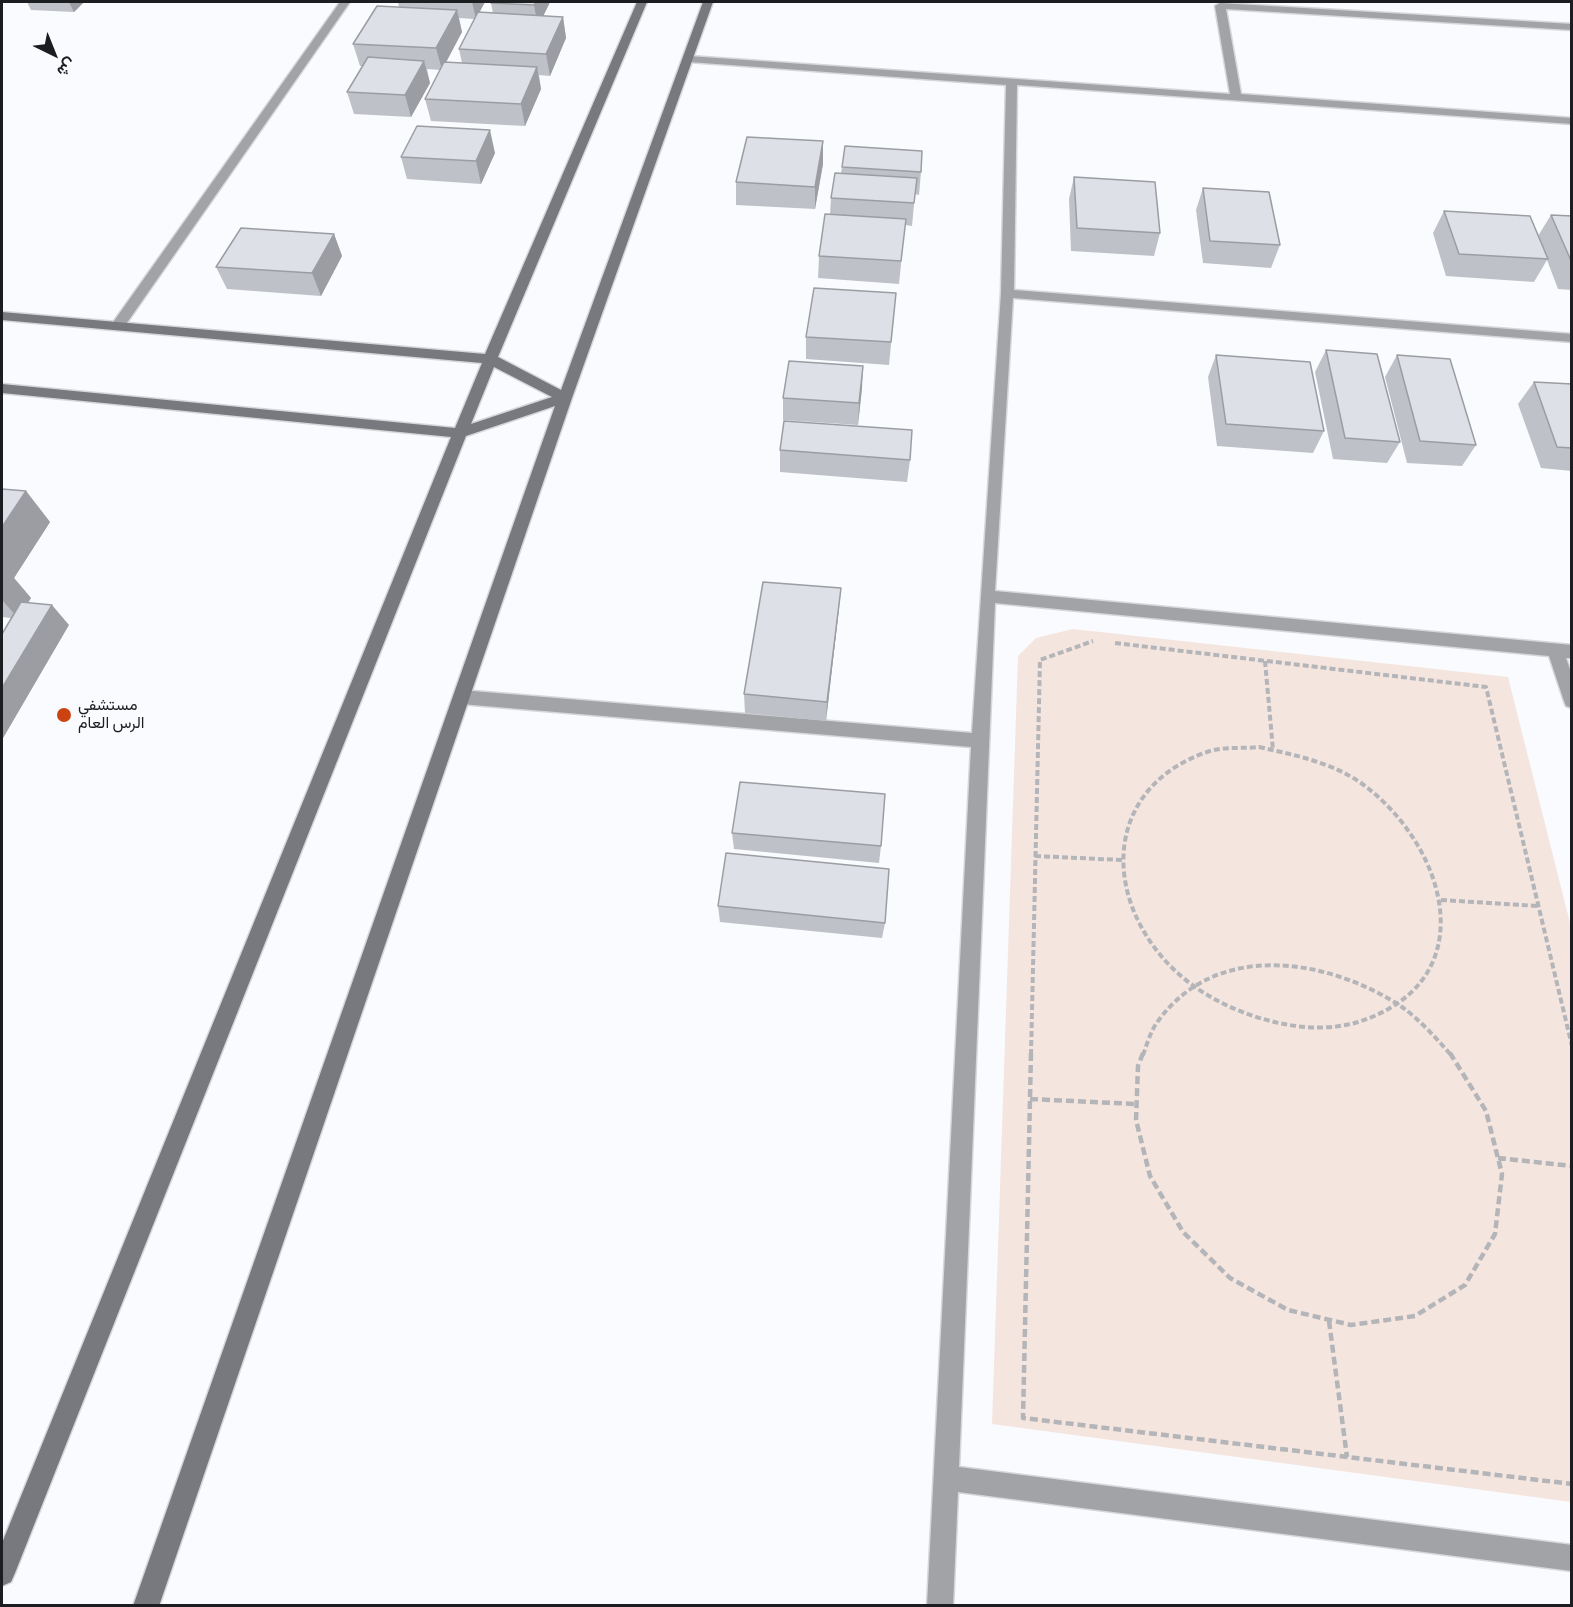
<!DOCTYPE html>
<meta charset="utf-8">
<style>
body{margin:0}
#map{position:relative;width:1573px;height:1607px;overflow:hidden;background:#fafbfe;font-family:"Source Sans 3",Vazirmatn,sans-serif}
canvas{display:block}
.frame{position:absolute;inset:0;border:3px solid #1c1d20;pointer-events:none}
.north{position:absolute;left:24px;top:24px;width:60px;height:60px;-webkit-text-stroke:4px #fafbfe;paint-order:stroke;rotate:137deg;font-size:16px;font-weight:700;line-height:24px;text-align:center;color:#1c1d20}
.north::after{content:'';display:block;margin:auto;width:21px;height:27px;background:#1c1d20;clip-path:polygon(50% 0,100% 100%,50% 72%,0 100%)}
</style>
<div id="map">
<canvas width="1573" height="1607"></canvas>
<div class="frame"></div>
<div class="north">ش</div>
</div>
<script>
const c = document.querySelector('canvas').getContext('2d');
c.lineJoin = 'round';
function fillPath(path, color) { c.fillStyle = color; c.fill(path, 'evenodd'); }
function stroke(path, color, width, dash) { c.strokeStyle = color; c.lineWidth = width; c.lineCap = dash ? 'butt' : 'round'; c.setLineDash(dash || []); c.stroke(path); }
function drawText(font, color, halo, rows, align = 'center') {
  c.font = font + ' "Source Sans 3",Vazirmatn,sans-serif'; c.lineWidth = 6; c.setLineDash([]); c.textBaseline = 'middle'; c.strokeStyle = halo; c.fillStyle = color; for (const [text, x, y, turn = 0] of rows) {
    c.save(); c.translate(x, y); c.rotate((+turn || 0) * Math.PI / 180); c.textAlign = isNaN(turn) ? turn : align; if (halo) c.strokeText(text, 0, 0); c.fillText(text, 0, 0); c.restore();
  }
}
const green = new Path2D(`
 M1073,629L1508,677L1571,927V1502L992,1424L1018,656L1036,638Z`);
const pathFar1 = new Path2D(`
 M1115,643L1486,687L1572,1046
 M1265,661L1273,750
 M1259,747C1294,755 1331,762 1361,783C1447,845 1487,981 1358,1022C1335,1029 1308,1029 1284,1024C1238,1015 1193,993 1162,957C1100,884 1111,785 1207,752C1224,746 1242,749 1259,747Z
 M1035,856L1122,860
 M1441,900L1538,906
 M1031,1055L1040,660L1093,641
 M1143,1055C1147,1044 1151,1030 1158,1021C1217,940 1328,958 1402,1007C1419,1019 1437,1039 1451,1055`);
const path = new Path2D(`
 M1031,1053L1023,1418L1572,1484
 M1143,1053L1138,1066L1136,1120L1150,1176L1183,1232L1230,1278L1288,1310L1351,1325L1415,1316L1465,1285L1495,1234L1502,1174L1486,1111L1450,1053
 M1030,1099L1136,1104
 M1498,1158L1572,1166
 M1329,1321L1347,1457`);
const street = new Path2D(`
 M340,2H350L124,327H114V321Z
 M1220,3L1572,24V30L1226,9L1241,94L1572,118V124L1017,85L1014,290L1572,334V342L1013,298L995,591L1572,645V658H1566L1572,675V708L1566,706L1564,701L1549,656L995,603L959,1467L1572,1545V1571L958,1492L953,1606H927L971,747L461,704L455,702L453,697L455,692L461,690L972,733L1001,293L1006,85L689,62L684,59L689,56L1230,94L1215,6Z`);
const secondary = new Path2D(`
 M637,2H647L498,357L561,390L703,2H713L572,398L159,1606H133L555,406L466,436L15,1573L11,1582L2,1586V1543L451,437L2,393V384L455,428L482,363L2,320V312L485,354ZM494,367L552,397L471,424Z`);
const wall = new Path2D(`
 M27,2H84L74,12L31,10Z
 M398,2H485L479,12L493,13L491,3L550,2L543,16L563,17L566,38L550,76L539,75L541,89L525,126L431,121L425,99L440,70L427,69L430,83L411,117L354,114L347,92L363,66H360L353,44L399,7ZM459,18L474,19L459,49L462,63L446,62L462,32Z
 M495,153L481,184L407,179L401,157Z
 M823,164L815,209L736,205V182Z
 M842,167L921,172L919,195L915,194L912,226L905,225L899,284L818,278L819,256L830,214L831,198L841,174Z
 M1074,177L1160,233L1154,256L1071,251L1069,199Z
 M1203,188L1280,245L1271,268L1203,263L1196,210Z
 M1444,211L1538,236L1551,215L1572,216V290L1558,289L1547,260L1534,282L1446,276L1433,233Z
 M334,234L342,256L321,296L227,289L216,267Z
 M896,293L889,365L806,359V337Z
 M1326,350L1400,442L1387,463L1333,459L1315,372Z
 M1216,355L1324,431L1313,453L1217,446L1208,377Z
 M1397,355L1476,445L1462,466L1407,463L1385,377Z
 M1534,382L1572,384V471L1541,468L1518,404Z
 M862,388L858,425L783,420V398Z
 M780,450L910,460L907,482L780,472Z
 M2,489L26,491L50,522L14,578L31,598L28,603L69,625L2,617Z
 M839,608L826,721L745,713L744,694Z
 M732,833L881,846L879,863L734,849Z
 M718,906L885,923L882,938L720,922Z`);
const shadedWall = new Path2D(`
 M69,2H84L74,12Z
 M472,2H485L476,19Z
 M536,2H550L538,27L534,5Z
 M457,10L462,32L442,70L436,48Z
 M563,17L566,38L550,76L546,54Z
 M424,61L430,83L411,117L405,95Z
 M537,67L541,89L525,126L521,104Z
 M490,130L495,153L481,184L476,161Z
 M823,141V164L815,209V187Z
 M334,234L342,256L321,296L312,273Z
 M863,366L862,388L858,425L859,403Z
 M26,491L50,522L14,578L31,598L18,618L2,600V527Z
 M841,588L839,608L826,721L827,702Z
 M52,605L69,625L2,740V688Z`);
const building = new Path2D(`
 M492,2H536L534,5L491,3Z
 M377,6L457,10L436,48L353,44Z
 M478,12L563,17L546,54L459,49Z
 M368,57L424,61L405,95L347,92Z
 M444,62L537,67L521,104L425,99Z
 M417,126L490,130L476,161L401,157Z
 M747,137L823,141L815,187L736,182Z
 M845,146L922,151L921,172L842,167Z
 M835,173L917,178L914,203L831,198Z
 M1074,177L1155,182L1160,233L1077,228Z
 M1203,188L1269,192L1280,245L1210,241Z
 M1444,211L1530,216L1548,259L1459,254Z
 M825,214L906,219L901,261L819,256Z
 M1551,215L1572,216V263Z
 M241,228L334,234L312,273L216,267Z
 M814,288L896,293L891,342L806,337Z
 M1326,350L1377,354L1400,442L1345,438Z
 M1216,355L1310,362L1324,431L1226,424Z
 M1397,355L1450,359L1476,445L1420,441Z
 M789,361L863,366L859,403L783,398Z
 M1534,382L1572,384V448L1557,447Z
 M784,421L912,430L910,460L780,450Z
 M2,489L26,491L2,527Z
 M763,582L841,588L827,702L744,694Z
 M21,602L52,605L2,688V634Z
 M740,782L885,794L881,846L732,833Z
 M726,853L889,869L885,923L718,906Z`);
const markers = [
 [64,715,8,"#ca4311"]
];
const poiNames = [
 ["مستشفي",78,706],
 ["الرس العام",78,724]
];
fillPath(green, '#f5e5df');
stroke(street, '#d6d7da', 3);
stroke(secondary, '#d6d7da', 3);
stroke(pathFar1, '#b4b5b8', 4, [6, 3]);
stroke(path, '#b4b5b8', 4.5, [8, 4]);
fillPath(street, '#a2a3a6');
fillPath(secondary, '#77797e');
fillPath(wall, '#bec1c7');
fillPath(shadedWall, '#9b9da2');
fillPath(building, '#dde0e7');
stroke(building, '#9b9da2', 1.5);
for (const [x, y, r, color] of markers) { const dot = new Path2D(); dot.arc(x, y, r, 0, 2 * Math.PI); c.fillStyle = color; c.fill(dot); stroke(dot, '#fafbfe', 2); }
drawText('16px', '#1c1d20', '#fafbfe', poiNames, 'left');
</script>
